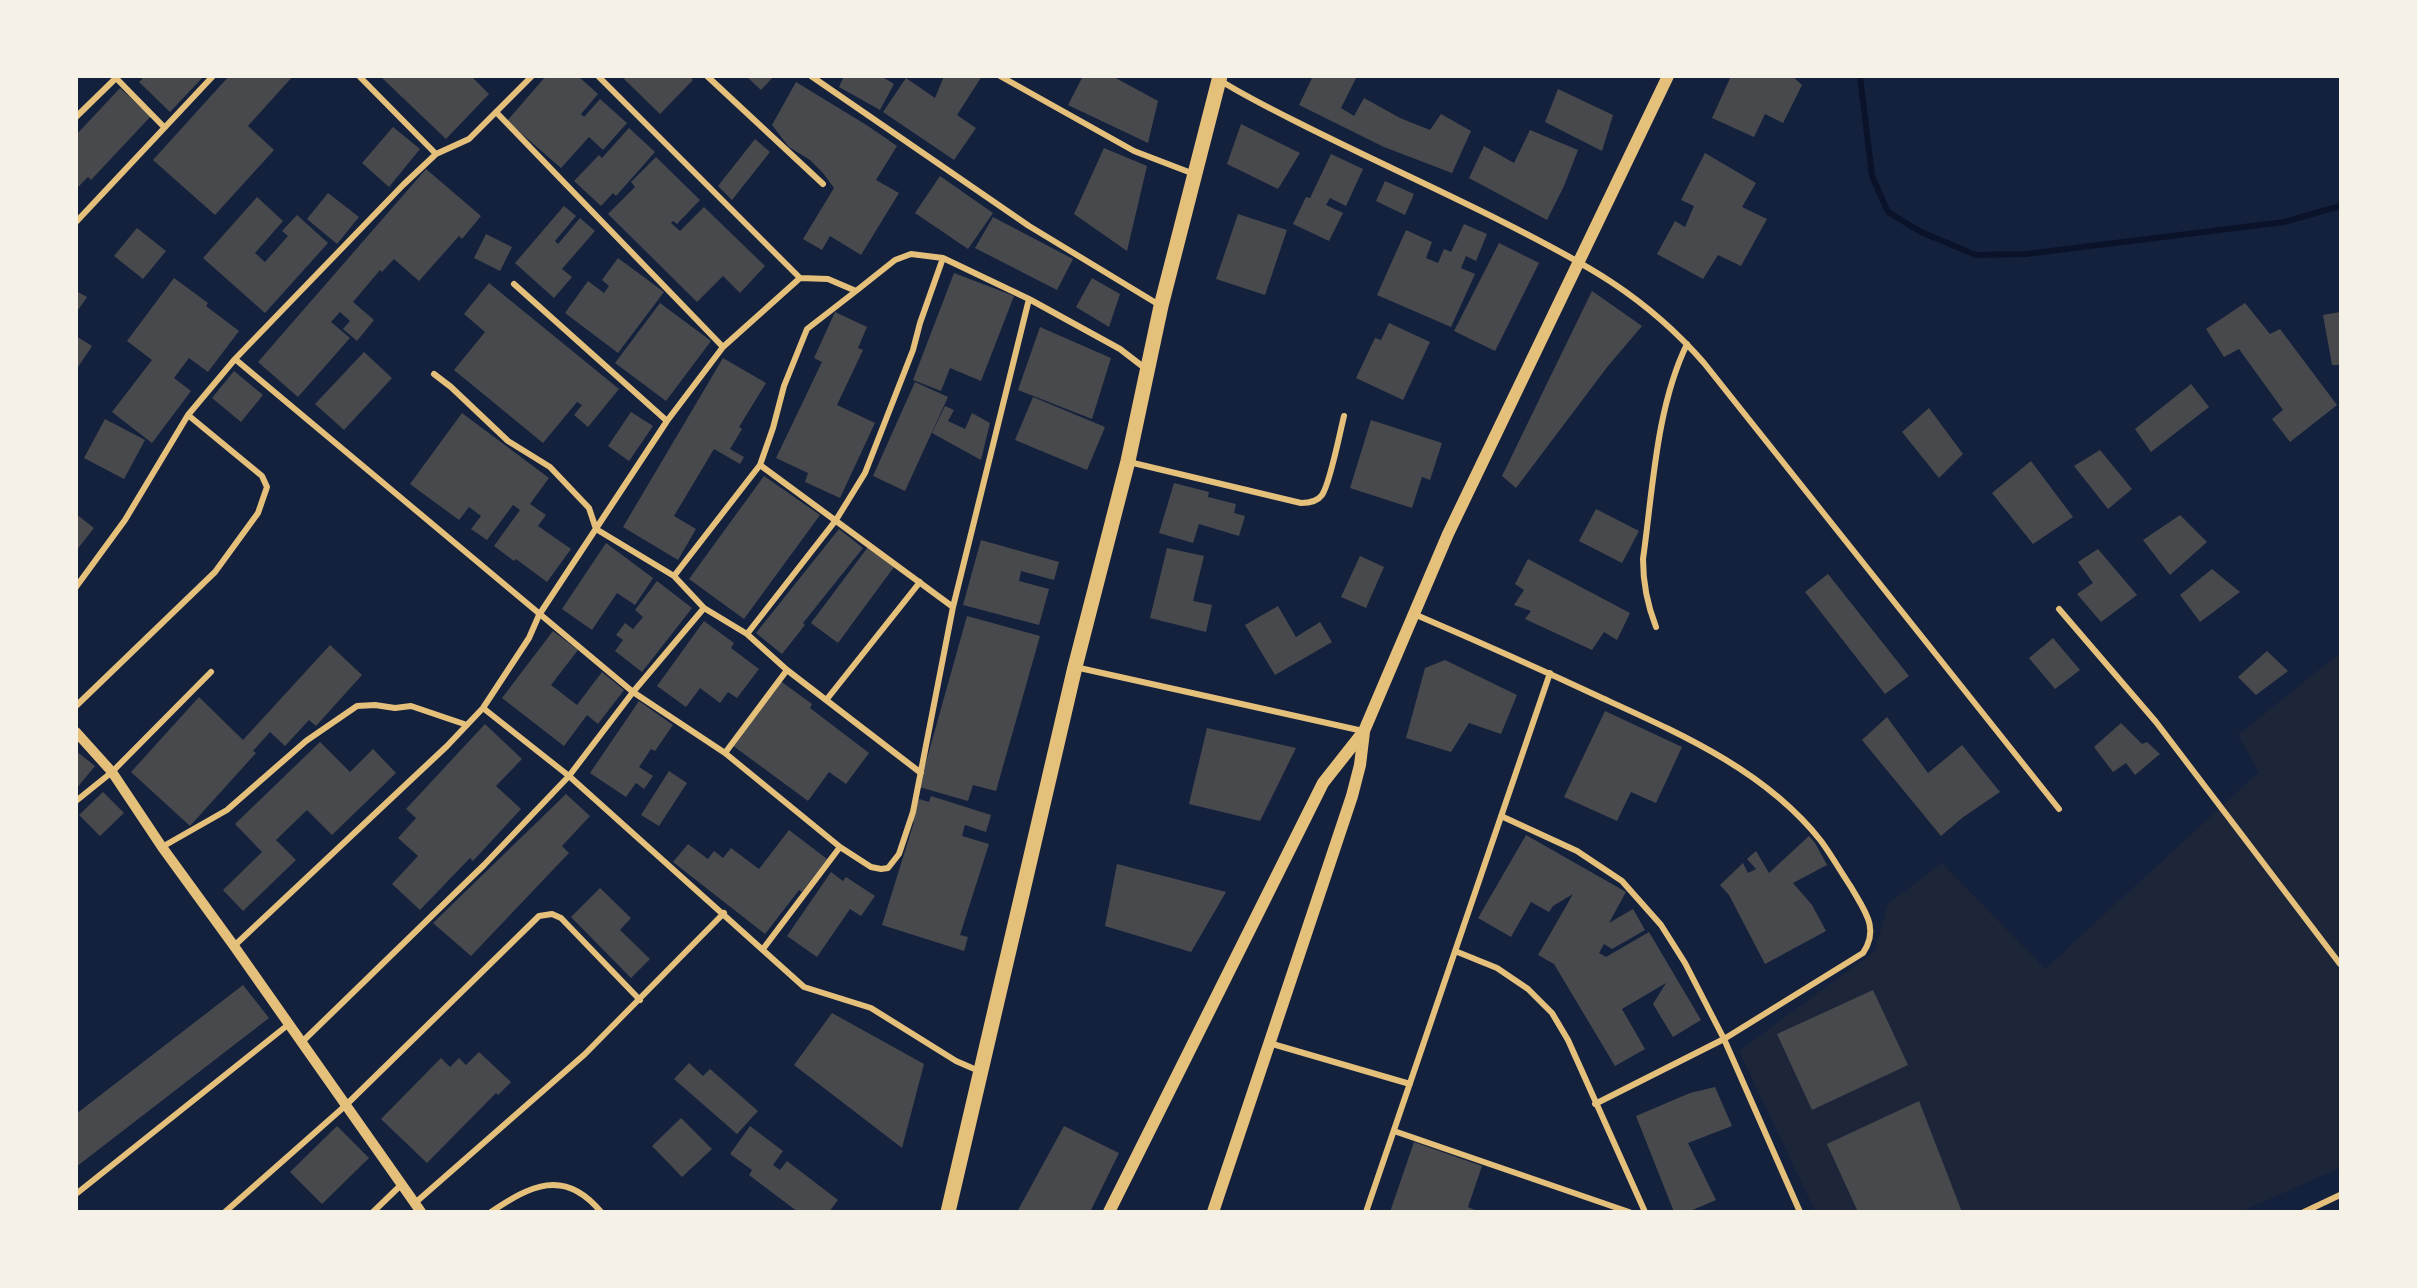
<!DOCTYPE html>
<style>
body{margin:0}
#map{position:relative;width:2417px;height:1288px;overflow:hidden;background:#14213d;font-family:Helvetica,sans-serif}
canvas{display:block}
.frame{position:absolute;inset:0;border:78px solid #f6f1e7;pointer-events:none}
</style>
<div id="map">
<canvas width="2417" height="1288"></canvas>
<div class="frame"></div>
</div>
<script>
const c = document.querySelector('canvas').getContext('2d');
c.lineJoin = 'round';
function fillPath(path, color) { c.fillStyle = color; c.fill(path, 'evenodd'); }
function stroke(path, color, width, dash) { c.strokeStyle = color; c.lineWidth = width; c.lineCap = dash ? 'butt' : 'round'; c.setLineDash(dash || []); c.stroke(path); }
const green = new Path2D(`
 M2340,653V1168L2242,1211H1815L1739,1051L1875,951L1888,904L1942,863L2045,969L2259,772L2238,735Z`);
const stream = new Path2D(`
 M1860,76L1872,176L1888,212L1921,232L1976,255L2026,254L2284,222L2340,206`);
const building = new Path2D(`
 M145,76H204L170,112L139,82Z
 M229,76H293L248,126L274,150L215,215L153,160Z
 M380,76H471L489,94L446,139Z
 M546,76H578L598,94L581,114L584,117L600,99L627,123L603,150L589,137L561,168L507,121Z
 M626,76H690L693,80L660,114L624,79Z
 M746,76H774L761,90Z
 M844,76H881L894,84L880,110L839,87Z
 M944,76H982L957,115L976,128L954,160L883,112L906,78L935,98Z
 M1083,76H1112L1158,101L1148,143L1068,105Z
 M1313,76H1357L1341,108L1354,116L1364,98L1400,118L1430,130L1441,114L1471,131L1452,173L1384,147L1299,105Z
 M1731,76H1792L1802,85L1783,123L1765,114L1754,137L1712,118Z
 M796,82L868,126L897,146L876,180L899,193L861,255L830,236L822,250L803,239L834,188L823,173L810,160L789,147L772,125Z
 M120,88L151,116L91,180L88,177L76,189V135Z
 M1558,89L1613,115L1602,151L1545,122Z
 M1241,124L1300,153L1278,189L1227,164Z
 M393,127L420,149L389,187L362,163Z
 M629,128L655,152L616,196L613,193L601,206L574,181L599,155L602,158Z
 M1530,130L1578,150L1564,186L1547,220L1469,178L1484,146L1514,163Z
 M755,139L770,152L732,200L718,186Z
 M1104,148L1147,166L1127,251L1074,214Z
 M1705,153L1756,183L1742,207L1767,219L1741,266L1718,255L1703,279L1657,254L1675,221L1685,227L1694,206L1681,200Z
 M1331,154L1363,169L1346,206L1330,198L1326,205L1343,213L1329,241L1293,224L1306,197L1310,198Z
 M656,157L700,200L677,224L673,221L671,223L680,231L704,207L765,266L740,293L723,276L697,302L608,214L635,187L631,182Z
 M426,169L481,216L462,239L459,236L419,281L394,259L382,272L380,270L353,302L374,320L357,341L343,329L350,321L340,312L331,322L350,338L298,397L258,362Z
 M940,176L993,213L968,249L915,213Z
 M1385,181L1414,194L1405,215L1376,201Z
 M328,193L359,217L337,244L307,219Z
 M257,197L283,221L255,253L265,262L288,236L282,231L297,215L328,243L265,313L203,258Z
 M564,206L576,216L555,241L558,244L580,218L595,231L562,269L572,277L554,298L515,263Z
 M1238,214L1287,230L1265,295L1216,279Z
 M993,217L1073,259L1057,290L975,248Z
 M1464,224L1487,234L1476,261L1466,256L1461,268L1475,274L1451,327L1377,295L1406,230L1432,242L1426,258L1438,263L1444,249L1451,252Z
 M137,228L166,251L143,279L114,256Z
 M486,234L512,247L500,271L474,258Z
 M1499,243L1539,263L1495,351L1454,331Z
 M618,258L664,292L618,353L565,313L588,281L604,293L609,286L602,280Z
 M954,273L1014,296L981,381L950,368L941,391L913,380Z
 M174,278L208,303L206,306L239,331L208,372L189,358L174,378L191,391L152,443L112,412L152,360L127,341Z
 M1092,278L1120,294L1109,327L1076,307Z
 M489,283L619,389L588,427L574,415L582,405L577,402L543,443L454,370L485,332L464,314Z
 M76,291L87,297L76,313Z
 M1592,291L1642,326L1608,366L1516,488L1502,476Z
 M660,303L711,341L666,401L615,363Z
 M2245,303L2270,334L2280,329L2337,405L2290,442L2272,419L2283,410L2239,349L2224,357L2206,329Z
 M835,312L867,327L858,348L863,350L837,405L875,423L840,498L805,482L808,473L776,458L822,362L814,358Z
 M2340,312V365H2332L2323,315Z
 M1389,323L1430,342L1403,400L1356,378L1375,338L1381,340Z
 M1040,327L1111,358L1092,419L1018,390Z
 M76,336L92,346L76,370Z
 M364,352L392,378L344,430L315,404Z
 M723,358L766,383L739,427L742,429L730,449L744,457L740,464L714,449L674,516L696,529L678,560L623,527Z
 M234,371L263,395L241,422L212,398Z
 M915,382L948,397L905,491L873,476Z
 M2191,384L2209,407L2151,452L2135,429Z
 M1033,397L1105,427L1087,470L1015,440Z
 M945,406L954,410L948,421L965,429L972,413L990,423L981,460L932,433Z
 M1929,408L1963,454L1939,478L1902,432Z
 M631,412L653,426L629,461L608,446Z
 M462,413L549,478L530,504L546,515L538,526L571,549L547,582L516,559L514,561L494,546L520,510L513,505L487,540L471,529L481,516L469,507L459,520L410,484Z
 M105,419L145,440L124,479L84,458Z
 M1371,420L1442,443L1430,480L1422,477L1412,508L1350,488Z
 M2100,450L2132,489L2108,509L2074,466Z
 M2031,461L2073,517L2033,544L1992,493Z
 M764,476L820,515L744,619L689,579Z
 M1174,483L1209,492L1208,497L1236,504L1234,513L1245,516L1239,536L1199,524L1193,543L1159,533Z
 M1596,509L1639,531L1622,563L1579,541Z
 M76,514L94,528L76,551Z
 M2180,515L2207,542L2170,575L2143,540Z
 M839,529L863,548L803,623L805,625L782,654L756,633Z
 M981,540L1059,562L1054,580L1021,571L1019,581L1049,589L1039,625L963,605Z
 M606,543L653,578L635,605L617,593L592,630L562,609Z
 M868,547L894,567L838,643L811,623Z
 M1167,548L1204,556L1193,601L1212,605L1206,632L1150,618Z
 M2098,549L2137,595L2101,622L2077,594L2093,583L2078,562Z
 M1360,556L1384,567L1366,608L1341,597Z
 M1528,559L1630,613L1617,640L1604,632L1592,650L1525,619L1531,611L1514,605L1524,590L1515,584Z
 M2212,569L2240,592L2200,622L2180,595Z
 M1828,574L1909,676L1885,694L1805,592Z
 M657,581L692,608L642,672L615,651L623,640L616,635L625,623L633,629L643,617L635,610Z
 M1278,606L1296,637L1320,622L1332,642L1275,675L1245,625Z
 M967,616L1040,636L996,791L973,785L968,801L919,787Z
 M704,621L734,643L731,648L759,669L737,698L728,692L720,703L700,688L686,707L657,686Z
 M553,631L578,650L551,685L577,705L602,672L624,690L598,724L587,715L564,746L502,698Z
 M2053,638L2080,670L2055,689L2029,658Z
 M330,645L362,675L316,726L309,720L285,746L270,732L253,751L256,753L190,826L131,772L199,697L243,740Z
 M2267,651L2288,671L2256,695L2238,677Z
 M1445,660L1517,695L1501,734L1469,723L1451,752L1406,738L1425,668Z
 M779,680L812,704L810,708L869,753L846,784L829,772L808,801L732,745Z
 M639,701L673,725L655,751L651,749L639,767L653,776L644,789L636,783L626,797L590,773Z
 M1605,711L1682,747L1656,803L1631,792L1617,821L1564,797Z
 M1887,717L1928,773L1962,745L2000,792L1962,818L1941,836L1862,740Z
 M2121,723L2142,744L2147,742L2160,754L2135,775L2126,763L2113,772L2094,747Z
 M485,724L522,759L496,786L521,809L473,861L470,858L420,910L392,884L418,856L398,838L416,818L406,809Z
 M1207,728L1296,748L1260,821L1189,804Z
 M320,742L350,772L373,749L396,773L332,835L307,810L276,840L296,860L243,911L223,890L262,852L235,824Z
 M76,751L95,766L76,789Z
 M669,771L687,783L659,826L641,815Z
 M103,792L124,813L100,836L79,815Z
 M566,794L590,816L562,846L569,853L471,956L433,923Z
 M931,796L991,815L986,832L965,825L962,836L989,844L960,935L968,937L964,951L882,925L914,822L912,821L919,799L929,802Z
 M789,830L827,859L802,892L799,890L765,934L673,862L688,844L708,859L714,851L723,858L731,848L759,869Z
 M1526,835L1626,892L1609,923L1633,909L1645,930L1612,949L1604,944L1599,953L1606,957L1649,932L1701,1020L1673,1037L1653,1004L1666,983L1622,1009L1645,1049L1615,1066L1554,964L1538,955L1573,894L1553,906L1549,912L1531,902L1511,937L1478,918Z
 M1809,836L1815,843L1827,865L1793,883L1812,905L1826,931L1765,964L1729,895L1720,885L1743,863L1748,873L1756,869L1747,859L1756,851L1769,873Z
 M1117,864L1226,892L1191,952L1105,926Z
 M831,872L843,881L846,877L875,896L861,916L850,909L817,957L787,936Z
 M600,888L631,918L620,930L650,959L631,978L571,917Z
 M243,985L269,1018L76,1167V1114Z
 M1873,990L1908,1065L1812,1110L1777,1034Z
 M832,1013L924,1064L902,1148L794,1065Z
 M479,1052L511,1082L498,1095L496,1093L427,1163L381,1119L441,1058L450,1067L459,1058L466,1065Z
 M689,1063L703,1076L710,1069L758,1111L737,1134L674,1079Z
 M1715,1087L1732,1126L1688,1143L1716,1200L1688,1212H1674L1636,1116L1690,1093Z
 M1919,1101L1962,1212H1858L1827,1144Z
 M681,1118L712,1149L682,1177L652,1146Z
 M337,1126L369,1158L322,1204L290,1172Z
 M750,1126L783,1151L773,1165L780,1170L787,1161L838,1200L829,1212H798L749,1175L752,1170L730,1154Z
 M1064,1126L1119,1153L1090,1212H1017Z
 M1414,1142L1482,1166L1468,1207L1479,1212H1390Z`);
const minor = new Path2D(`
 M359,76L436,154
 M598,76L800,278
 M707,76L823,184
 M811,76L1029,226L1161,306
 M1000,76L1134,151L1194,174
 M116,78L164,127
 M1221,81C1245,96 1271,109 1297,122C1366,157 1436,188 1505,223C1584,263 1645,295 1704,363L2059,809
 M496,112L723,347
 M76,117L117,77
 M76,222L213,76
 M514,284L667,421
 M235,359L633,692L725,753L840,847L871,867L881,869L888,868L899,854L913,812L953,607L1029,299
 M434,374L451,387L508,441L550,467L589,508L596,529L674,576L704,608L747,634L787,670L921,773
 M1129,462L1301,503C1309,503 1317,502 1322,495C1330,484 1340,432 1344,416
 M760,465L953,607
 M674,576L760,465L773,428L784,386L807,329L856,291
 M76,587L125,520L188,415L235,359L403,185L436,154L469,139L532,76
 M2059,609L2156,722L2340,964
 M1414,614C1477,641 1540,669 1602,698C1681,734 1766,771 1821,841C1832,856 1841,872 1851,887C1864,910 1880,928 1863,953L1724,1039L1595,1104
 M1656,627C1647,604 1643,583 1643,559C1653,489 1656,408 1687,344
 M747,634L836,520L865,473L913,350L920,323L943,258
 M1075,667L1363,731
 M827,699L920,582
 M76,706L215,572L258,513L267,487L262,476L188,415
 M483,708L569,776L804,987L871,1008L956,1061L979,1071
 M725,753L787,670
 M76,801L112,772L211,672
 M1501,816L1577,851L1622,881L1661,925L1685,963L1724,1039L1800,1212
 M162,847L227,810L306,741L357,706L375,705L395,708L411,706L467,725
 M234,946L447,746L483,708L529,638L539,615L667,421L723,347L800,278L828,279L856,291L895,260L911,254L943,258L1029,299L1120,349L1146,369
 M763,949L840,847
 M1455,951L1497,968L1528,989L1552,1013L1568,1040L1645,1212
 M302,1042L484,865L569,776L633,692L704,608
 M1269,1043L1410,1084
 M1394,1131L1629,1212
 M76,1194L289,1024
 M415,1203L585,1054L724,913
 M225,1212L345,1106L539,916L552,914L561,918L640,1000
 M373,1212L401,1185
 M491,1212C530,1186 564,1167 601,1212
 M1366,1212L1550,673
 M2304,1212L2340,1195`);
const tertiary = new Path2D(`
 M76,732L112,772L162,847L234,946L421,1212`);
const secondary = new Path2D(`
 M1109,1212L1323,783L1364,731L1448,534L1668,76
 M1213,1212L1352,796L1360,765L1364,732`);
const primary = new Path2D(`
 M948,1212L1075,667L1128,461L1161,306L1220,76`);
fillPath(green, '#1d2539');
stroke(stream, '#0b132b', 6);
fillPath(building, '#48494c');
stroke(minor, '#e5c07b', 6);
stroke(tertiary, '#e5c07b', 10);
stroke(secondary, '#e5c07b', 12);
stroke(primary, '#e5c07b', 15);
</script>
